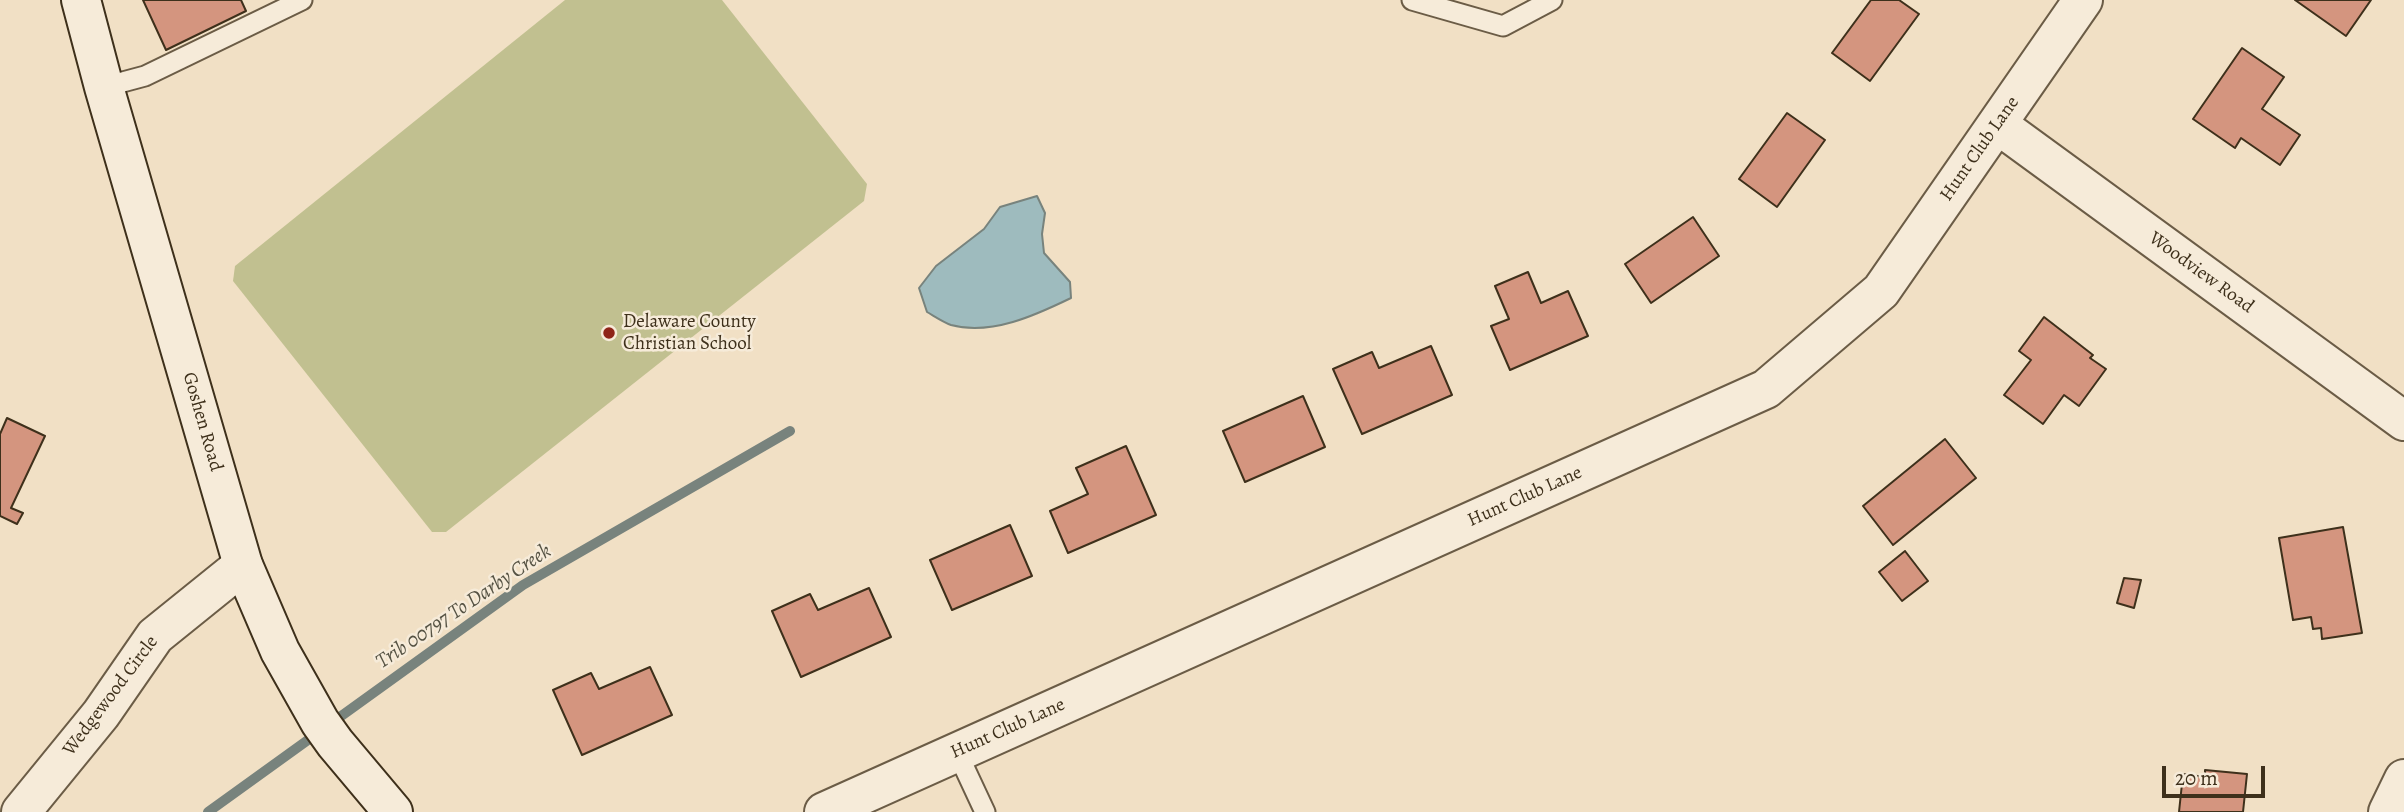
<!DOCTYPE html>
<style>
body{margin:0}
#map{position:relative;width:2404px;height:812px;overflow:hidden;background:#f1e0c5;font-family:Alegreya,serif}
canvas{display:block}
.scale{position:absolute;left:2162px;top:766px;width:103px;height:32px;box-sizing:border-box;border:4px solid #3e301b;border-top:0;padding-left:9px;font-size:21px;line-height:24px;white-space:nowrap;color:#3e301b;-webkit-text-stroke:5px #f6ebd9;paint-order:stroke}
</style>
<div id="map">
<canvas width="2404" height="812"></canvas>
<div class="scale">20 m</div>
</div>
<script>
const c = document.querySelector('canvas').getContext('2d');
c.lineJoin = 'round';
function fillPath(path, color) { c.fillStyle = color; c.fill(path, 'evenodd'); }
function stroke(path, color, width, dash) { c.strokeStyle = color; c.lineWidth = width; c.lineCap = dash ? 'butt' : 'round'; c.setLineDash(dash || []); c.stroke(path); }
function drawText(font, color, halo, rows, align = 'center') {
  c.font = font + ' Alegreya,serif'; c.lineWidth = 5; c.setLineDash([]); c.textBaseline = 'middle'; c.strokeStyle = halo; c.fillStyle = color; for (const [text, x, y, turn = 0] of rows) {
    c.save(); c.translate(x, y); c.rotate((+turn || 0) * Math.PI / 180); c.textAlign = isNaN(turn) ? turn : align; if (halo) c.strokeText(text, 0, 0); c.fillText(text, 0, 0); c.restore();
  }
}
const green = new Path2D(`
 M565,0H722L867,184L864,201L446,532H432L233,281L235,266Z`);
const water = new Path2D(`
 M1037,196L1045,213L1042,234L1044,253L1070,282L1071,298C1036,315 991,336 951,325C943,322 934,316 927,312L919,288L936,266L984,229L1000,207Z`);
const stream = new Path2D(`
 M208,812L523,585L790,431`);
const building = new Path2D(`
 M143,0H241L246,11L166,50Z
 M1871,0H1899L1919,14L1870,81L1832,53Z
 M2295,0H2371L2346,36Z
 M2242,48L2284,77L2262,109L2300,135L2280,165L2241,138L2235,148L2193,119Z
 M1787,113L1825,140L1777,207L1739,179Z
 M1693,217L1719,256L1651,303L1625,264Z
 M1528,272L1541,303L1568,291L1588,336L1510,370L1491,326L1509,319L1495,286Z
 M2044,317L2093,355L2090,358L2106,369L2079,406L2064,395L2043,424L2004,395L2031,360L2019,351Z
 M1431,346L1452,395L1362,434L1333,369L1372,352L1379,368Z
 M1303,396L1325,447L1245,482L1223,431Z
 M7,418L45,436L11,508L23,513L17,524L0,516V434Z
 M1945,439L1976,478L1893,545L1863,506Z
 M1126,446L1156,515L1068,553L1050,511L1088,494L1076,468Z
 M1010,525L1032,576L952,610L930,560Z
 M2343,527L2362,633L2322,639L2321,628L2313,629L2311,617L2293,620L2279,538Z
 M1905,551L1928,581L1902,601L1879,572Z
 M2124,578L2141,580L2134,608L2117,603Z
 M869,588L891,637L801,677L772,611L810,594L818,610Z
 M650,667L672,715L582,755L553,690L591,673L599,689Z
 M2205,770L2247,774L2243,812H2179L2183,774L2205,777Z`);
const lane = new Path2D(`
 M1412,0L1503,26L1552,0
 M104,87L145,76L302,0
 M957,752L985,812`);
const street = new Path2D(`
 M1997,124L2404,421
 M21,812L101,714L155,636L243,565
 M824,812L1766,389L1881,291L2083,0
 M2388,812L2404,779`);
const secondary = new Path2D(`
 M81,0L104,87L243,565L280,651L320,722L335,743L393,812`);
const markers = [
 [609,333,7,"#8f2418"]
];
const streetNames = [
 ["Hunt Club Lane",1980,149,-55],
 ["Woodview Road",2201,273,36],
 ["Goshen Road",202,422,74],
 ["Hunt Club Lane",1525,497,-24],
 ["Wedgewood Circle",111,696,-53],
 ["Hunt Club Lane",1008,729,-24]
];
const poiNames = [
 ["Delaware County",623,322],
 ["Christian School",623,344]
];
const waterNames = [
 ["Trib 00797 To Darby Creek",464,607,-34]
];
fillPath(green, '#c1c090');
fillPath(water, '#9ebbbe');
stroke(water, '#78837d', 2);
stroke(stream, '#78837d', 10);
fillPath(building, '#d4957f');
stroke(building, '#3e301b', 2);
stroke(lane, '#6b5c46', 23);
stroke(street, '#6b5c46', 42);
stroke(secondary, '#3e301b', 42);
stroke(lane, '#f6ebd9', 19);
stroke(street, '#f6ebd9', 38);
stroke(secondary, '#f6ebd9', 38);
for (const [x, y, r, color] of markers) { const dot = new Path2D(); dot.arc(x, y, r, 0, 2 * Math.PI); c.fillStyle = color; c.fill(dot); stroke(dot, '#f6ebd9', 2.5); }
drawText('19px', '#3e301b', '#f6ebd9', streetNames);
drawText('19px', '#3e301b', '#f6ebd9', poiNames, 'left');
drawText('italic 21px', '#565344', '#f6ebd9', waterNames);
</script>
